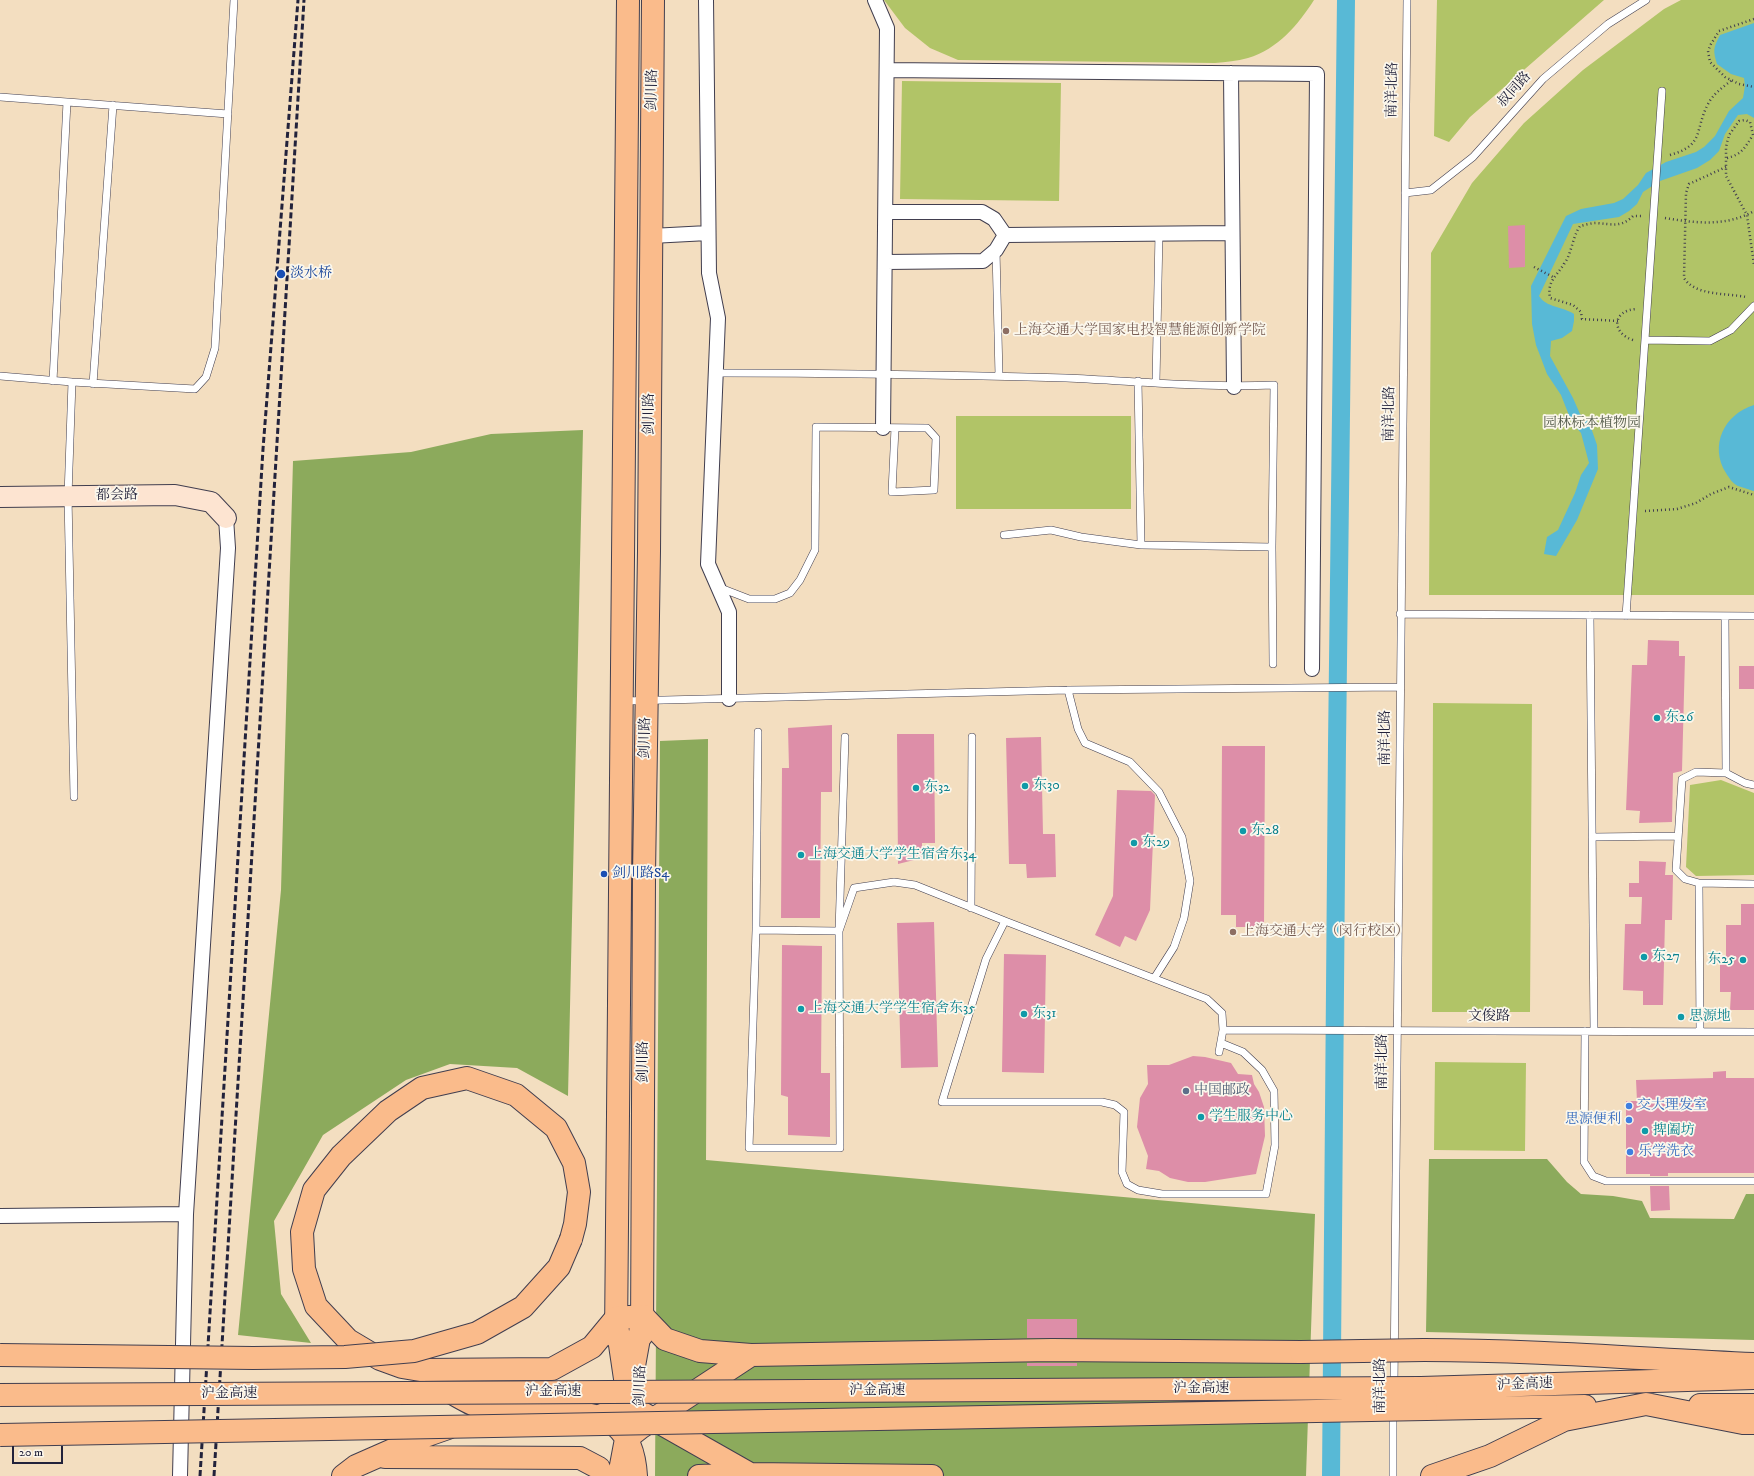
<!DOCTYPE html>
<meta charset="utf-8">
<style>
body{margin:0}
#map{position:relative;width:1754px;height:1476px;overflow:hidden;background:#f3dec0;font-family:"IM FELL DW Pica",serif}
canvas{display:block}
.scale{position:absolute;left:12px;top:1446px;width:51px;height:18px;box-sizing:border-box;border:2px solid #22223b;border-top:0;padding-left:5px;font-size:12px;line-height:14px;white-space:nowrap;color:#22223b;-webkit-text-stroke:3px #fbf7ec;paint-order:stroke}
</style>
<div id="map">
<canvas width="1754" height="1476"></canvas>
<div class="scale">20 m</div>
</div>
<script>
const c = document.querySelector('canvas').getContext('2d');
c.lineJoin = 'round';
function fillPath(path, color) { c.fillStyle = color; c.fill(path, 'evenodd'); }
function stroke(path, color, width, dash) { c.strokeStyle = color; c.lineWidth = width; c.lineCap = dash ? 'butt' : 'round'; c.setLineDash(dash || []); c.stroke(path); }
function drawText(font, color, halo, rows, align = 'center') {
  c.font = font + ' "IM FELL DW Pica","Noto Serif SC",serif'; c.lineWidth = 3.5; c.setLineDash([]); c.textBaseline = 'middle'; c.strokeStyle = halo; c.fillStyle = color; for (const [text, x, y, turn = 0] of rows) {
    c.save(); c.translate(x, y); c.rotate((+turn || 0) * Math.PI / 180); c.textAlign = isNaN(turn) ? turn : align; if (halo) c.strokeText(text, 0, 0); c.fillText(text, 0, 0); c.restore();
  }
}
const green = new Path2D(`
 M884,0H1314C1298,25 1278,49 1248,58C1237,61 1226,62 1215,63L958,60L930,48L905,28Z
 M1437,0H1604L1470,117L1449,142L1434,136Z
 M1681,0H1754V595H1429L1431,253L1472,183L1524,123L1583,70L1664,9Z
 M902,81L1061,83L1059,201L900,199Z
 M956,416H1131V509H956Z
 M1433,703L1532,704L1530,1012H1432Z
 M1721,780L1754,793V875L1696,876L1686,867L1690,785Z
 M1435,1062L1526,1063L1525,1151L1434,1150Z`);
const forest = new Path2D(`
 M583,430L568,1096L517,1068L450,1064L406,1080L323,1135L274,1221L281,1294L311,1343L238,1335L281,890L293,461L411,452L491,434Z
 M708,739L706,1160L1315,1214L1306,1476H655L660,741Z
 M1429,1159H1547L1567,1182L1581,1194L1613,1196L1642,1201L1650,1218L1734,1219L1746,1194H1754V1340L1426,1332Z`);
const water = new Path2D(`
 M1754,23V118L1747,114L1738,115L1725,134L1719,151L1710,160L1697,168L1660,181L1643,192L1637,204L1629,211L1619,217L1573,224L1539,296C1547,308 1562,306 1574,314V321L1572,331L1562,338L1551,341L1550,356L1573,398L1580,414L1589,422L1597,445L1598,469L1577,520L1556,556L1544,554L1547,537L1558,530L1575,493L1581,475L1589,463L1581,433L1572,423L1561,395L1547,374L1536,345L1532,324L1531,286L1566,216L1581,209L1614,203L1623,199L1638,185L1646,173L1666,162L1696,152L1704,147L1715,136L1729,111L1743,98L1745,86L1744,78L1731,74L1717,64C1713,51 1713,48 1720,35Z
 M1754,405V491H1753C1749,489 1743,488 1738,486C1733,484 1729,478 1726,473C1709,446 1724,414 1754,405Z`);
const canal = new Path2D(`
 M1331,1476L1337,745L1346,0`);
const building = new Path2D(`
 M1525,225V267L1509,268L1508,226Z
 M1648,640L1679,641V656H1685L1682,771L1673,773L1672,822L1639,823L1640,811L1626,810L1632,665H1647Z
 M1739,666H1754V689H1739Z
 M832,725V792H821L820,918H781L782,768H789L788,728Z
 M897,734H934L935,843H922V858L898,864Z
 M1041,737L1043,834H1055L1056,877L1027,878L1026,864H1009L1006,738Z
 M1222,746H1265L1264,927H1236V915H1221Z
 M1117,790L1151,791L1155,795L1150,910L1136,941L1125,936L1120,947L1095,935L1113,896Z
 M1639,861L1666,862L1665,875H1673L1672,920H1665L1663,1005H1643V991L1623,990L1625,924H1641L1642,897H1629V883H1639Z
 M1741,904H1754V1010H1730L1731,992H1720V963H1726V925H1741Z
 M934,922L938,1067L901,1068L897,923Z
 M782,945L822,946L821,1073H830V1137L788,1135V1097L781,1095Z
 M1004,954L1046,955L1044,1073L1002,1072Z
 M1193,1056L1205,1057L1231,1063L1238,1074L1252,1075L1254,1084L1259,1092L1264,1107L1265,1136L1256,1174L1205,1182H1188L1170,1178L1159,1171L1146,1169L1148,1156L1137,1127L1140,1098L1148,1084L1147,1065H1169Z
 M1726,1071V1078H1754V1173H1668V1176H1650V1174H1626V1101H1637L1636,1080L1713,1078V1072Z
 M1650,1186H1669L1670,1210L1651,1211Z
 M1027,1319H1077V1338H1027Z
 M1027,1363H1077V1366H1027Z`);
const path = new Path2D(`
 M1754,19L1719,31L1711,44L1708,51L1710,62L1725,77L1739,84L1754,87
 M1670,155C1705,145 1694,131 1708,104C1713,94 1723,87 1732,80
 M1727,158C1743,154 1745,147 1753,135L1750,122L1745,120L1739,121L1729,135L1726,147V176L1747,215L1754,265
 M1726,167L1689,184L1686,193L1684,278C1695,296 1727,293 1746,297
 M1665,218C1695,223 1726,227 1754,211
 M1534,267L1553,277
 M1618,321L1582,319L1581,312L1573,305L1550,298C1547,281 1556,277 1564,264C1572,253 1572,238 1580,226C1585,225 1591,223 1596,223C1611,224 1621,228 1633,216H1642
 M1633,340C1611,333 1612,310 1637,309
 M1645,511L1677,509L1696,503L1711,494L1729,487L1754,495`);
const lane = new Path2D(`
 M0,97L228,114
 M1405,193L1431,190L1473,157L1543,79L1608,24L1646,0
 M996,250L999,376
 M1646,340L1710,341L1731,330L1754,306
 M716,373C832,373 949,375 1066,378C1135,381 1205,388 1274,385L1272,547L1273,664
 M0,376L72,382L195,389L206,377L215,348L234,0
 M53,381L67,102
 M1138,381L1141,545
 M72,382L68,496L74,797
 M1156,382L1159,233
 M93,384L113,105
 M1004,535L1051,530L1081,537L1141,545L1272,547
 M718,587L749,599H775L790,593L800,580L815,550L816,427L927,428L936,438L934,490L892,492L895,428
 M1400,614L1754,616
 M1590,615L1594,1031
 M1626,616L1662,91
 M1725,616L1726,773
 M1068,690L1078,729L1085,743L1130,762L1159,792L1182,837L1190,881L1184,918L1174,947L1155,977
 M624,701L1068,690L1400,687
 M758,732L756,930L749,1148H840L839,931L845,737
 M1754,785L1745,783L1726,773L1696,772L1682,779L1676,870L1685,879L1699,883L1754,884
 M1592,837L1678,836
 M1699,883L1700,1032
 M971,908L972,737
 M1005,921L1207,999L1222,1013L1223,1030L1219,1052
 M756,930L839,931
 M839,931L854,888L894,882L915,885L1005,921L986,959L942,1102H1102L1115,1105L1124,1112L1122,1172L1127,1184L1138,1190L1162,1194H1266L1275,1145L1274,1091L1262,1070L1243,1052L1221,1043
 M1223,1030L1754,1032
 M1585,1031L1584,1162L1593,1176L1606,1181H1754
 M1394,1386L1407,0
 M1393,1476V1412`);
const street = new Path2D(`
 M706,0L709,273L718,318L708,564L729,612V699
 M875,0L887,28L883,428
 M887,70L1317,74L1312,669
 M1231,73L1234,387
 M886,212H982L994,219L1005,235
 M1005,235L1232,233
 M651,236L708,233
 M885,262L983,261L996,250L1005,235
 M0,1216L186,1214
 M180,1476L186,1214L228,548L226,518`);
const secondary = new Path2D(`
 M0,497L175,495L211,502L226,518`);
const primary = new Path2D(`
 M642,1335L644,875L649,551L653,0
 M616,1337L628,0`);
const highway = new Path2D(`
 M571,1239L575,1224L579,1192L574,1163L556,1128L516,1095L467,1078L422,1088L388,1111L341,1156L314,1190L302,1232L304,1269L316,1306L348,1340L380,1359L402,1367L420,1370L552,1369L592,1347L616,1318L643,1316L665,1339L700,1351L751,1355L1052,1350L1301,1352
 M616,1318L628,1399L639,1411L750,1474
 M1424,1350C1535,1350 1644,1359 1754,1364
 M1421,1388L1754,1378
 M448,1391C458,1396 476,1408 487,1409C521,1413 590,1404 616,1426C630,1438 635,1459 636,1476
 M1700,1405H1754
 M1426,1409L1585,1406
 M581,1423L615,1410L628,1399L643,1316
 M385,1457L580,1458L599,1468L602,1476
 M343,1476L356,1466L422,1437L448,1428
 M619,1476L626,1439L640,1428L751,1355
 M699,1476L750,1474L932,1476
 M1432,1476L1490,1456L1564,1420L1646,1404L1743,1423H1754`);
const rail = new Path2D(`
 M200,1476L263,449L298,0
 M214,1476L304,0`);
const highwayBridge = new Path2D(`
 M1301,1352L1424,1350
 M0,1355L253,1358L345,1357L414,1351L477,1333L523,1307L559,1267L571,1239
 M0,1395L1421,1388
 M0,1435L1426,1409`);
const markers = [
 [281,274,5,"#1a4fb4"],
 [1006,331,4,"#8d6e63"],
 [1657,718,4,"#0f9aa8"],
 [1025,786,4,"#0f9aa8"],
 [916,788,4,"#0f9aa8"],
 [1243,831,4,"#0f9aa8"],
 [1134,843,4,"#0f9aa8"],
 [801,855,4,"#0f9aa8"],
 [604,874,4,"#1a4fb4"],
 [1233,932,4,"#8d6e63"],
 [1644,957,4,"#0f9aa8"],
 [1743,960,4,"#0f9aa8"],
 [801,1009,4,"#0f9aa8"],
 [1024,1014,4,"#0f9aa8"],
 [1681,1017,4,"#0f9aa8"],
 [1186,1091,4,"#5c6f8a"],
 [1629,1106,4,"#3f7fe0"],
 [1201,1117,4,"#0f9aa8"],
 [1629,1120,4,"#3f7fe0"],
 [1645,1131,4,"#0f9aa8"],
 [1630,1152,4,"#3f7fe0"]
];
const streetNames = [
 ["剑川路",653,90,-89],
 ["南洋北路",1393,90,-89],
 ["叔同路",1515,90,-48],
 ["剑川路",650,414,-90],
 ["南洋北路",1390,414,-89],
 ["都会路",117,496,-1],
 ["剑川路",646,738,-89],
 ["南洋北路",1386,738,-90],
 ["文俊路",1489,1017],
 ["剑川路",644,1062,-90],
 ["南洋北路",1383,1062,-90],
 ["沪金高速",1525,1385,-2],
 ["剑川路",641,1386,-88],
 ["南洋北路",1381,1386,-90],
 ["沪金高速",1201,1389],
 ["沪金高速",877,1391],
 ["沪金高速",553,1392],
 ["沪金高速",229,1394]
];
const transitNames = [
 ["淡水桥",290,274],
 ["剑川路S4",612,874]
];
const educationNames = [
 ["上海交通大学国家电投智慧能源创新学院",1014,331],
 ["上海交通大学（闵行校区）",1241,932]
];
const parkNames = [
 ["园林标本植物园",1592,424]
];
const cultureNames = [
 ["东26",1665,718],
 ["东30",1033,786],
 ["东32",924,788],
 ["东28",1251,831],
 ["东29",1142,843],
 ["上海交通大学学生宿舍东34",809,855],
 ["东27",1652,957],
 ["东25",1735,960,"right"],
 ["上海交通大学学生宿舍东35",809,1009],
 ["东31",1032,1014],
 ["思源地",1689,1017],
 ["学生服务中心",1209,1117],
 ["捭阖坊",1653,1131]
];
const serviceNames = [
 ["中国邮政",1194,1091]
];
const shopNames = [
 ["交大理发室",1637,1106],
 ["思源便利",1621,1120,"right"],
 ["乐学洗衣",1638,1152]
];
fillPath(green, '#b1c467');
fillPath(forest, '#8caa5c');
fillPath(water, '#58b9d6');
stroke(canal, '#58b9d6', 18);
fillPath(building, '#dd8ea8');
stroke(lane, '#413e4f', 8);
stroke(street, '#413e4f', 16);
stroke(secondary, '#413e4f', 22);
stroke(primary, '#413e4f', 24);
stroke(highway, '#413e4f', 24);
stroke(path, '#413e4f', 2.5, [1, 3]);
stroke(lane, '#fff', 7);
stroke(street, '#fff', 14);
stroke(secondary, '#fde4d1', 20);
stroke(primary, '#fabb8b', 22);
stroke(highway, '#fabb8b', 22);
stroke(rail, '#22223b', 3, [6, 3]);
stroke(highwayBridge, '#413e4f', 24, []);
stroke(highwayBridge, '#fabb8b', 22);
for (const [x, y, r, color] of markers) { const dot = new Path2D(); dot.arc(x, y, r, 0, 2 * Math.PI); c.fillStyle = color; c.fill(dot); stroke(dot, '#fbf7ec', 1.5); }
drawText('14px', '#22223b', '#fbf7ec', streetNames);
drawText('14px', '#164399', '#fbf7ec', transitNames, 'left');
drawText('14px', '#785e54', '#fbf7ec', educationNames, 'left');
drawText('14px', '#545b4a', '#fbf7ec', parkNames);
drawText('14px', '#0d838f', '#fbf7ec', cultureNames, 'left');
drawText('14px', '#4e5e75', '#fbf7ec', serviceNames, 'left');
drawText('14px', '#366cbe', '#fbf7ec', shopNames, 'left');
</script>
